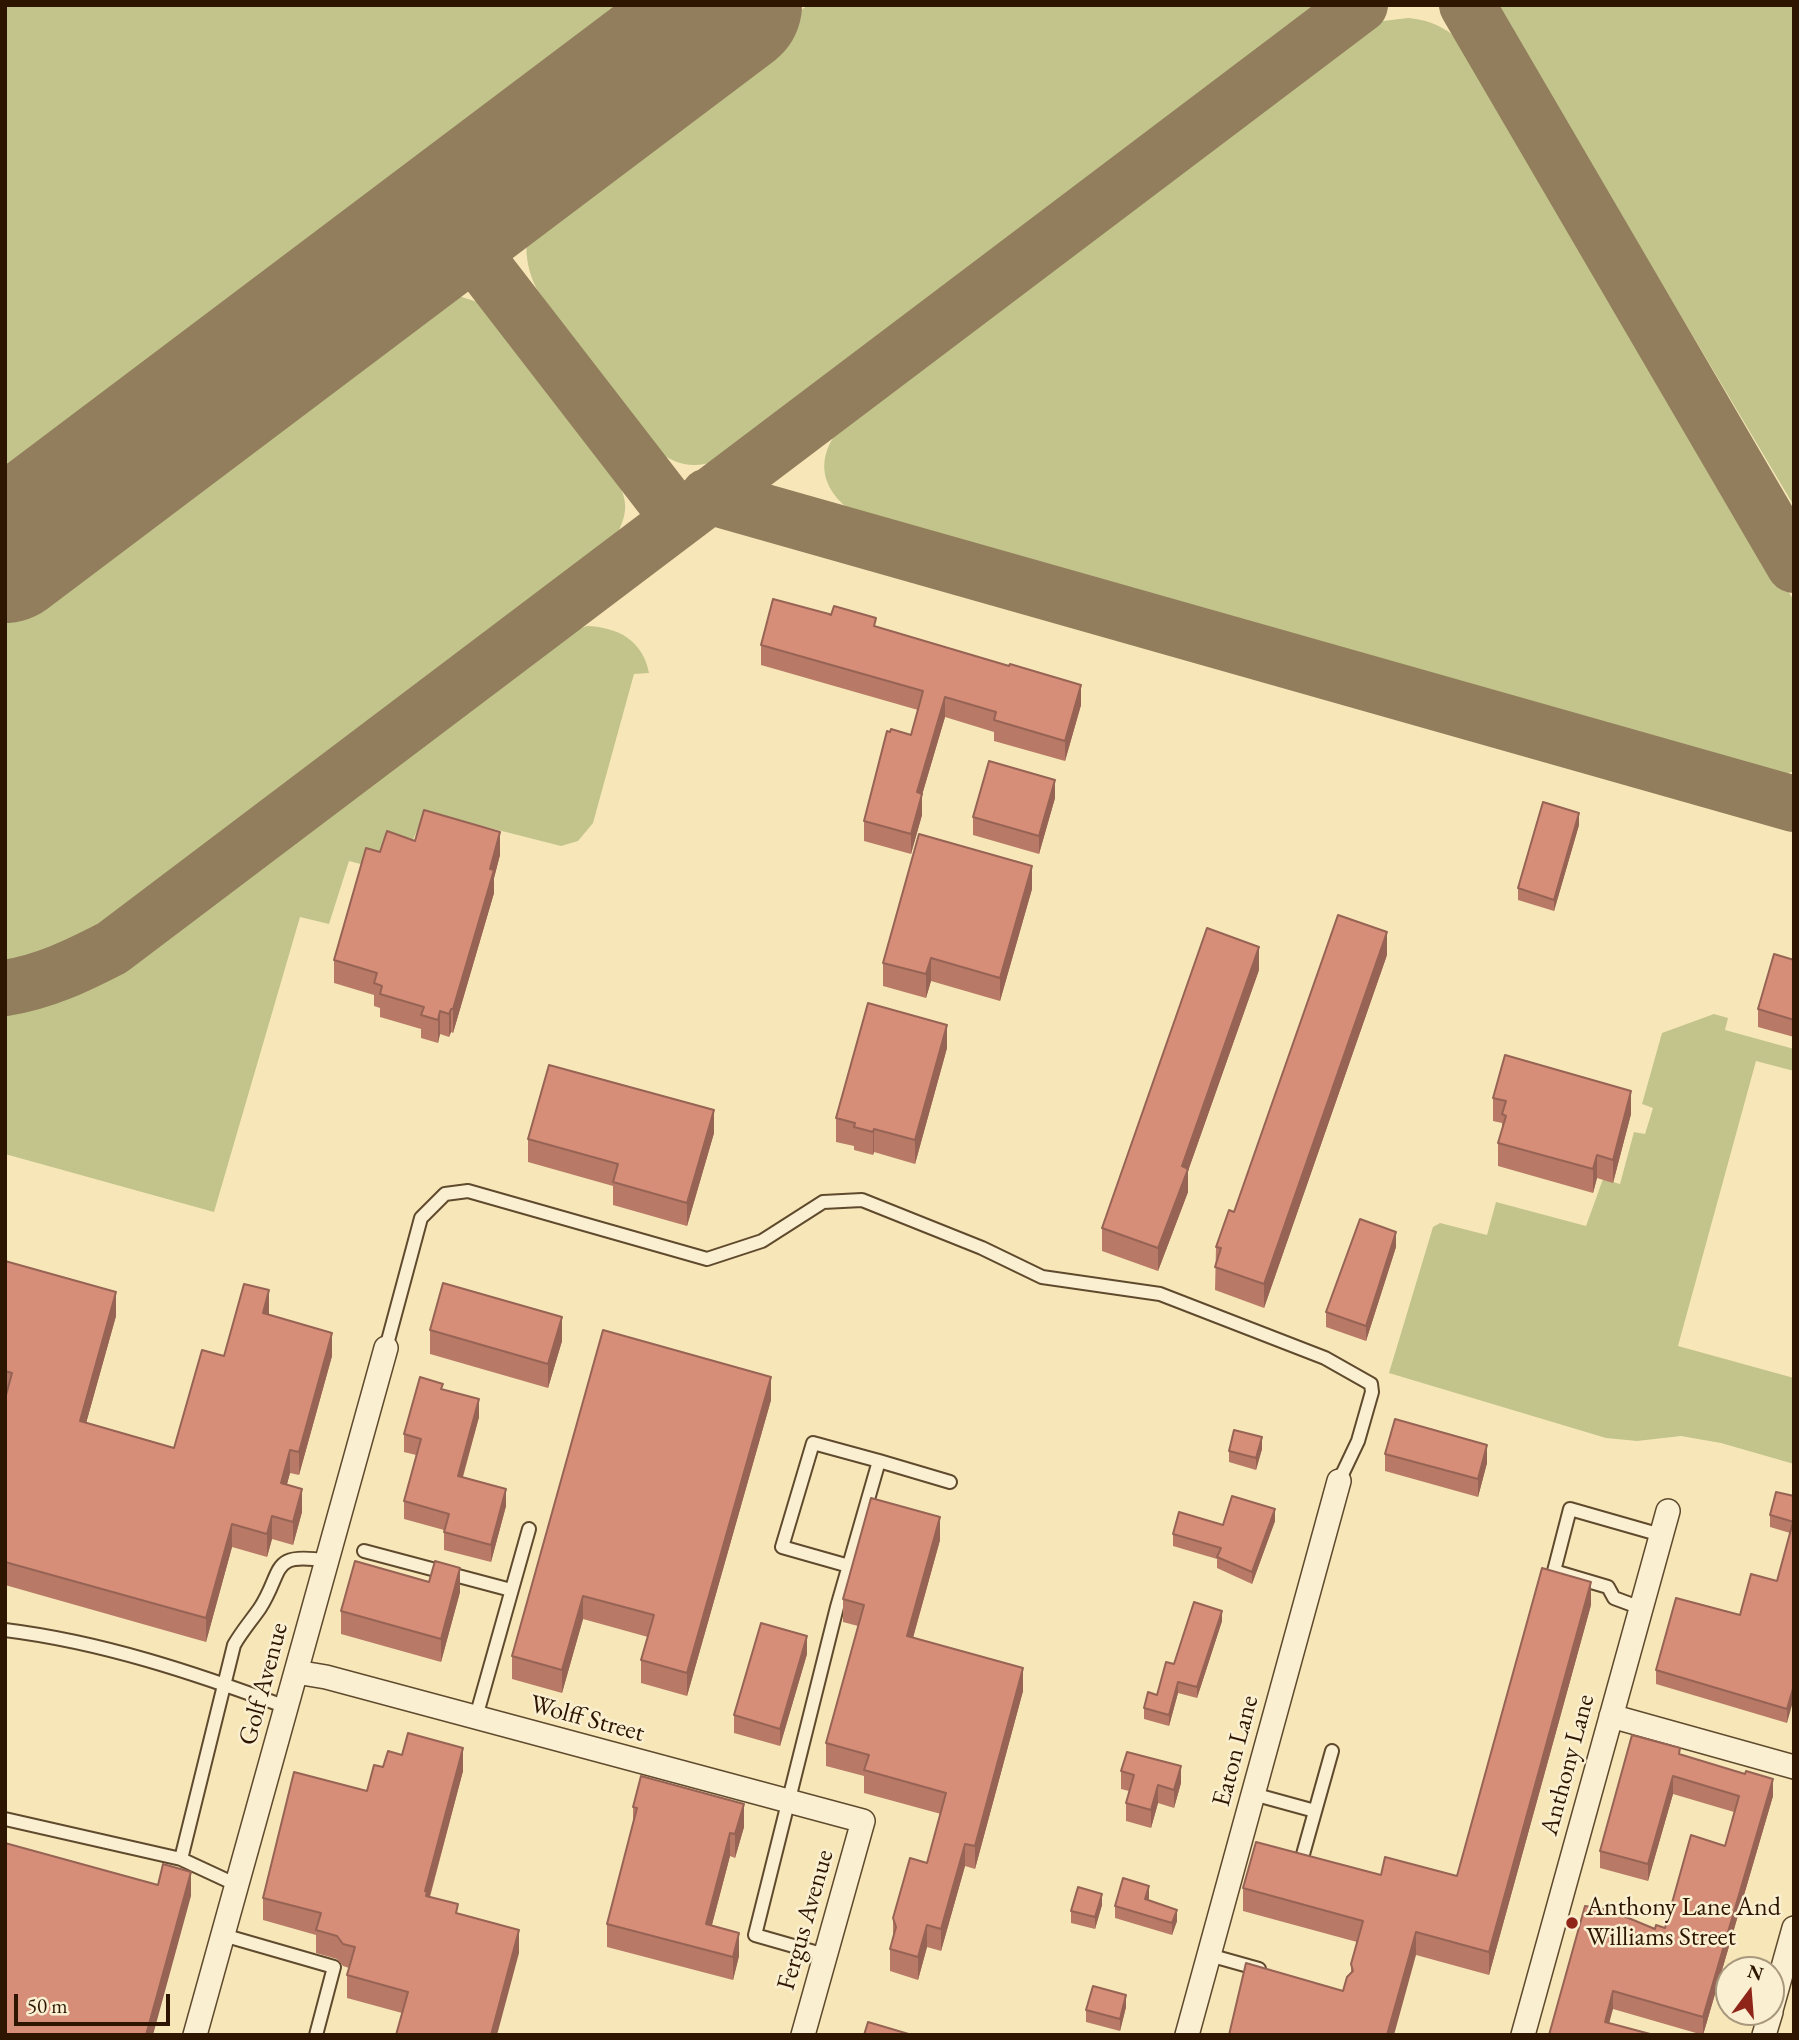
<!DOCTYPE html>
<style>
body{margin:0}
#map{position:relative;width:1799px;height:2040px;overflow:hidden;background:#f7e7b8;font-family:"EB Garamond",serif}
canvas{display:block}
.frame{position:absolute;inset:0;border:7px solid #2d1500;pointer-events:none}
.north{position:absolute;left:1715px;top:1956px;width:70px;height:70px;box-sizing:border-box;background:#faefd1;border:2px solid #a8987d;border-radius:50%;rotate:16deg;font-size:19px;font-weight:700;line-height:28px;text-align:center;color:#2d1500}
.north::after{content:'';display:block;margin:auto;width:24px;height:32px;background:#8f2418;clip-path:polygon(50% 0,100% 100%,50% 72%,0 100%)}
.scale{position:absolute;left:14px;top:1994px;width:156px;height:32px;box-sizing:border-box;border:4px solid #2d1500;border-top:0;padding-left:9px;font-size:21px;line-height:24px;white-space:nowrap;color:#2d1500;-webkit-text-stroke:5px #faefd1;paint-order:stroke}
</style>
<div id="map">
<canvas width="1799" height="2040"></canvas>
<div class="frame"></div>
<div class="north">N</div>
<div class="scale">50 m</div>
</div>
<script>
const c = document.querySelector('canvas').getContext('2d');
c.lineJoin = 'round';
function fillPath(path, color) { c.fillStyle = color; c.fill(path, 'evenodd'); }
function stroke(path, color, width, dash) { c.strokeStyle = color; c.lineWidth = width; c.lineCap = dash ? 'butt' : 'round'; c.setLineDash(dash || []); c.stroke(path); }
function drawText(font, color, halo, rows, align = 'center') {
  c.font = font + ' "EB Garamond",serif'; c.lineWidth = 5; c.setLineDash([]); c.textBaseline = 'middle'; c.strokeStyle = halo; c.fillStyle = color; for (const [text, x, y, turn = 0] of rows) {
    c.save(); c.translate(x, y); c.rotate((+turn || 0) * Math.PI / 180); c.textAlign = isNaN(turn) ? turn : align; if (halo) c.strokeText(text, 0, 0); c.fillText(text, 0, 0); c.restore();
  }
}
const green = new Path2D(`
 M5,5H650L5,492Z
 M808,5H1320L718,460C695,469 675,466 656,449L538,291C524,266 521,233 539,208Z
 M1496,5H1794V506L1502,15Z
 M1408,18C1433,20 1451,30 1467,49L1794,601V771L1776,778L1762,779L867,520C824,499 808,461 845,423L1363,32L1383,21Z
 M452,294L481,303L494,314L614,473C627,499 630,510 616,536L114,917C80,939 46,956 5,964V612L421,298Z
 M587,626C617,627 643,640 649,673L634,674L593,823L578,841L561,846L431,813L426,831L418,829L405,856L380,869L349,861L329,924L300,917L214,1212L5,1154V1013L59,1001L123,970L567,633Z
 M1714,1014L1728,1018L1725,1030L1794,1049V1071L1756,1061L1678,1346L1794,1378V1464L1721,1443L1681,1436L1637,1441L1606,1438L1389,1373L1433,1227L1440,1223L1487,1235L1496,1202L1586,1226L1603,1179L1620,1184L1634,1132L1645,1134L1653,1108L1642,1104L1662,1033Z`);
const taxiway = new Path2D(`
 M1467,5L1794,565
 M448,220L679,519
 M708,496L1794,804
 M5,988C44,982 77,966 112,948L1360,5`);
const runway = new Path2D(`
 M5,553L732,5`);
const service = new Path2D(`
 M386,1348L421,1218L445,1194L468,1191L707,1259L762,1241L823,1202L862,1200L982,1248L1042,1277L1160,1294L1325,1358L1371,1384L1372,1392L1358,1441L1339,1481
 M879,1461L950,1482
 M364,1551L511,1590
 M1641,1608L1614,1598L1608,1587L1554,1571L1570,1509L1661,1535
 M5,1630C102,1642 195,1673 286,1707
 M476,1717L529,1529
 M1253,1794L1315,1811
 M5,1819L181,1859L237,1885
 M181,1859L234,1645C242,1631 251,1621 260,1608C284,1571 269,1551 327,1561
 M1300,1865L1332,1751
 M223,1935L334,1967L316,2035
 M825,1955L755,1935L837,1607L879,1461L813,1443L782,1547L849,1566
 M1209,1955L1259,1969`);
const minor = new Path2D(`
 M296,1672L326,1677L863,1821L803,2035
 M1611,1716L1794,1767
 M1771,2010L1794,1928
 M195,2035L386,1348
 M1187,2035L1339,1481
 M1523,2035L1668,1511
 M1764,2035L1771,2012`);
const wall = new Path2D(`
 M876,627L1081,705L1065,761L994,741V732L945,717L922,795V815L911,854L864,841V821L911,735L918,710L761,665V645Z
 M1055,798L1039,854L973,835V817Z
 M1579,825L1554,911L1518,900V888Z
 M415,841L500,855L494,878V893L453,1033L451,1032L449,1037L440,1034L438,1043L421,1038V1029L380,1017V1008L374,1006V995L334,983V960L380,852Z
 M1032,889L1000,1001L931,981L926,998L883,986V963Z
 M1387,955L1264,1308L1215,1290L1216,1247L1234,1212Z
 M1794,960V1037L1758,1027V1009Z
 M1259,970L1188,1171V1192L1158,1271L1102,1251V1228Z
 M947,1048L915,1164L874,1152L873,1155L854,1150V1146L836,1142V1118Z
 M1493,1098L1631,1114L1613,1183L1597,1178L1593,1193L1498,1166V1143L1502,1131V1123L1493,1121Z
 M714,1133L687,1226L613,1205V1186L528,1162V1139Z
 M1396,1247L1366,1341L1326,1327V1312Z
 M5,1261L116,1316L86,1423L174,1448L224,1356L269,1315L332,1356L299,1475L290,1473L287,1484L302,1512L293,1545L272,1539L267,1557L232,1547L206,1642L5,1585V1399L6,1395L5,1394Z
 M430,1330L562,1341L548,1388L430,1354Z
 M443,1389L479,1417L463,1477L506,1506L491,1562L444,1550V1530L404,1519V1501L416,1455L404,1452V1434Z
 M771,1400L687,1696L641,1683V1660L648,1637L583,1619L562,1693L512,1679V1656Z
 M1262,1449L1256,1470L1229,1462V1451Z
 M1385,1454L1487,1463L1478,1497L1385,1471Z
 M1794,1496L1787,1723L1656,1684V1670L1740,1615L1777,1581L1790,1533L1770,1527V1515Z
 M1275,1521L1252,1584L1217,1568V1559L1173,1546V1534Z
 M940,1540L913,1638L1023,1691L975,1869L965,1866L941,1951L927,1947L918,1980L890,1971V1949L893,1937V1918L927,1863L941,1814L864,1793V1776L826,1766V1743L858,1626L843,1622V1599Z
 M460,1592L441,1662L341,1634V1611Z
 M1591,1605L1489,1975L1416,1955L1343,1991L1351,1973V1964L1357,1942L1243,1911V1888L1381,1875L1457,1876Z
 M1222,1621L1197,1698L1178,1693L1169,1726L1144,1719V1708L1157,1695L1174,1664Z
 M807,1654L780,1746L734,1733V1715Z
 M1680,1754L1773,1796L1703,2035L1613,2009L1549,2035L1655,1929L1665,1928L1725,1846L1734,1812L1673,1794L1648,1881L1600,1868V1851Z
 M383,1767L463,1771L430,1897L519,1953L402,2013L347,1998V1975L349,1968L343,1966L337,1959L316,1953V1935L263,1920V1898L367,1791Z
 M1121,1771L1181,1783L1174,1808L1158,1803L1151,1828L1126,1821V1803L1129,1791L1121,1789Z
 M633,1807L744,1827L735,1858L730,1856L712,1925L739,1956L733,1980L607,1947V1924L633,1824Z
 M1149,1898L1148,1900L1177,1921L1172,1935L1115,1918V1906Z
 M1102,1905L1095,1929L1071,1923V1911Z
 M1126,2007L1120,2031L1086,2022V2010Z`);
const shadedWall = new Path2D(`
 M1081,685V705L1065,761V741Z
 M945,697V717L922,795V815L911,854V834L917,792Z
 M1055,780V798L1039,854V836Z
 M1579,813V825L1554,911V900Z
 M500,832V855L494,878V893L453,1033V1009Z
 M1032,866V889L1000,1001V978Z
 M1387,932V955L1264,1308V1284Z
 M1259,947V970L1188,1171V1192L1158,1271V1248L1182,1166Z
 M931,958V981L926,998V974Z
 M451,1009V1032L449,1037V1014Z
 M440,1011V1034L438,1043V1020Z
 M947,1025V1048L915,1164V1140Z
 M1631,1091V1114L1613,1183V1160Z
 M714,1110V1133L687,1226V1203Z
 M874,1129V1152L873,1155V1132Z
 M1597,1155V1178L1593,1193V1169Z
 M1396,1232V1247L1366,1341V1326Z
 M269,1290V1314L263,1336V1313Z
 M116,1292V1316L80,1445V1421Z
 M562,1317V1341L548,1388V1364Z
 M332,1333V1356L299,1475V1452Z
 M771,1377V1400L687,1696V1673Z
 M479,1399V1417L458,1493V1476Z
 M1262,1437V1449L1256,1470V1458Z
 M1487,1445V1463L1478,1497V1479Z
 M290,1450V1473L281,1506V1483Z
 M302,1489V1512L293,1545V1522Z
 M506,1489V1506L491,1562V1545Z
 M1275,1509V1521L1252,1584V1572Z
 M272,1516V1539L267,1557V1534Z
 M940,1517V1540L907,1659V1636Z
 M232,1524V1547L206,1642V1618Z
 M460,1568V1592L441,1662V1639Z
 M1591,1582V1605L1489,1975V1952Z
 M583,1596V1619L562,1693V1670Z
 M1222,1611V1621L1197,1698V1687Z
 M807,1636V1654L780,1746V1729Z
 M1023,1668V1691L975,1869V1846Z
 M1178,1682V1693L1169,1726V1715Z
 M1794,1685V1698L1787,1723V1709Z
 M463,1748V1771L427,1906L425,1891Z
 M1181,1766V1783L1174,1808V1790Z
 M1673,1776V1794L1648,1881V1864Z
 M1773,1779V1796L1703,2035V2017Z
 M1158,1785V1803L1151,1828V1810Z
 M744,1804V1827L735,1858V1834Z
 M730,1833V1856L706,1947V1924Z
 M965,1844V1866L941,1951V1929Z
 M191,1872V1896L153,2035H146Z
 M1149,1886V1898L1145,1911V1899Z
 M1102,1894V1905L1095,1929V1917Z
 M1177,1910V1921L1172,1935V1923Z
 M927,1925V1947L918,1980V1957Z
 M519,1930V1953L497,2035H491Z
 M1416,1932V1955L1394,2035H1387Z
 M739,1933V1956L733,1980V1957Z
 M1613,1991V2009L1606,2035L1605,2022Z
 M1126,1995V2007L1120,2031V2019Z`);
const building = new Path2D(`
 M773,599L829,614L831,615L834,606L876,618L874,626L1009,666L1010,664L1081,685L1065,741L994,720L996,712L945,697L917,792L922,794L911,834L864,821L887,731L890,732L891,729L911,735L923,691L761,645Z
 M989,761L1055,780L1039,836L973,817Z
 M1543,802L1579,813L1554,900L1518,888Z
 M424,810L500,832L490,869L494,870L453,1009H451L449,1014L440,1011L438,1020L421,1015L424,1007L380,994L382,986L374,983L377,973L334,960L366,848L380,852L387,831L415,841Z
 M919,834L1032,866L1000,978L931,958L926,974L883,963Z
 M1338,915L1387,932L1264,1284L1215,1267L1221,1248L1216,1247L1229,1210L1234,1212Z
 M1207,928L1259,947L1182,1166L1188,1169L1158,1248L1102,1228Z
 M1774,954L1794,960V1020L1758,1009Z
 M868,1003L947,1025L915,1140L874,1129L873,1132L854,1127L855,1123L836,1118Z
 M1505,1055L1631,1091L1613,1160L1597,1155L1593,1169L1498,1143L1506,1116L1502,1114L1506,1101L1493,1098Z
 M549,1065L714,1110L687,1203L613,1182L618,1164L528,1139Z
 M1360,1219L1396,1232L1366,1326L1326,1312Z
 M5,1261L116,1292L80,1421L174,1448L202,1350L224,1356L244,1284L269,1290L263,1313L332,1333L299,1452L290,1450L281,1483L302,1489L293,1522L272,1516L267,1534L232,1524L206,1618L5,1562V1399L12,1373L5,1371Z
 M443,1283L562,1317L548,1364L430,1330Z
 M603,1330L771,1377L687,1673L641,1660L654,1615L583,1596L562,1670L512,1656Z
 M420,1377L443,1384L441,1389L479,1399L458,1476L506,1489L491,1545L444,1532L449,1514L404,1501L421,1439L404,1434Z
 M1395,1419L1487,1445L1478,1479L1385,1454Z
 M1234,1430L1262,1437L1256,1458L1229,1451Z
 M1776,1492L1794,1496V1522L1770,1515Z
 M1232,1496L1275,1509L1252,1572L1217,1557L1221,1548L1173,1534L1179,1512L1223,1525Z
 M871,1498L940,1517L907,1636L1023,1668L975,1846L965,1844L941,1929L927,1925L918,1957L890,1949L896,1927L893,1918L910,1858L927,1863L946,1793L864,1770L869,1755L826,1743L864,1605L843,1599Z
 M1793,1522L1794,1685L1787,1709L1656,1670L1676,1598L1740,1615L1751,1574L1777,1581Z
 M355,1561L429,1582L435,1561L460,1568L441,1639L341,1611Z
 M1542,1568L1591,1582L1489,1952L1416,1932L1387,2035H1229L1246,1963L1343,1991L1347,1977L1353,1971L1351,1964L1363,1921L1243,1888L1256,1842L1381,1875L1385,1857L1457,1876Z
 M1194,1602L1222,1611L1197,1687L1178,1682L1169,1715L1144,1708L1148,1692L1157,1695L1166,1662L1174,1664Z
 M761,1623L807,1636L780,1729L734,1715Z
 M408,1733L463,1748L425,1891L427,1892L426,1896L458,1904L456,1913L519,1930L491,2035H396L408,1992L347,1975L355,1947L343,1944L337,1936L316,1930L321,1913L263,1898L294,1772L367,1791L374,1765L383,1767L388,1751L402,1755Z
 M1632,1735L1680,1748L1679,1754L1745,1774L1746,1771L1773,1779L1703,2017L1613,1991L1605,2022L1654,2035H1549L1585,1906L1609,1910L1655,1929L1656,1925L1665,1928L1691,1835L1725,1846L1739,1796L1673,1776L1648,1864L1600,1851Z
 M1127,1752L1181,1766L1174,1790L1158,1785L1151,1810L1126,1803L1134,1775L1121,1771Z
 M641,1776L744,1804L735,1834L730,1833L706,1924L739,1933L733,1957L607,1924L637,1808L633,1807Z
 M5,1843L158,1885L163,1864L191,1872L146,2035H5Z
 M1123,1878L1149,1886L1145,1899L1177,1910L1172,1923L1115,1906Z
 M1078,1887L1102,1894L1095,1917L1071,1911Z
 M1093,1986L1126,1995L1120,2019L1086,2010Z
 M868,2022L912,2035H864Z`);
const markers = [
 [1572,1923,7,"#8f2418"]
];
const streetNames = [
 ["Golf Avenue",264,1684,-75],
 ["Wolff Street",587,1719,15],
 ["Eaton Lane",1236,1751,-75],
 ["Anthony Lane",1568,1765,-75],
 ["Fergus Avenue",806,1920,-74]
];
const poiNames = [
 ["Anthony Lane And",1586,1908],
 ["Williams Street",1586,1938]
];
fillPath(green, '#c2c48b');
stroke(taxiway, '#927e5c', 56);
stroke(runway, '#927e5c', 140);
stroke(service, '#604a2e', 16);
stroke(minor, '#604a2e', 26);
stroke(service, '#faefd1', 12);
stroke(minor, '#faefd1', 23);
fillPath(wall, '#b87a67');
fillPath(shadedWall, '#966354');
fillPath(building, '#d68e78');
stroke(building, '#966354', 2);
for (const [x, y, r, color] of markers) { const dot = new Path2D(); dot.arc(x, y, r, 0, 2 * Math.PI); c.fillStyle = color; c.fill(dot); stroke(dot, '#faefd1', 2.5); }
drawText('26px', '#2d1500', '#faefd1', streetNames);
drawText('26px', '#2d1500', '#faefd1', poiNames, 'left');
</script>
